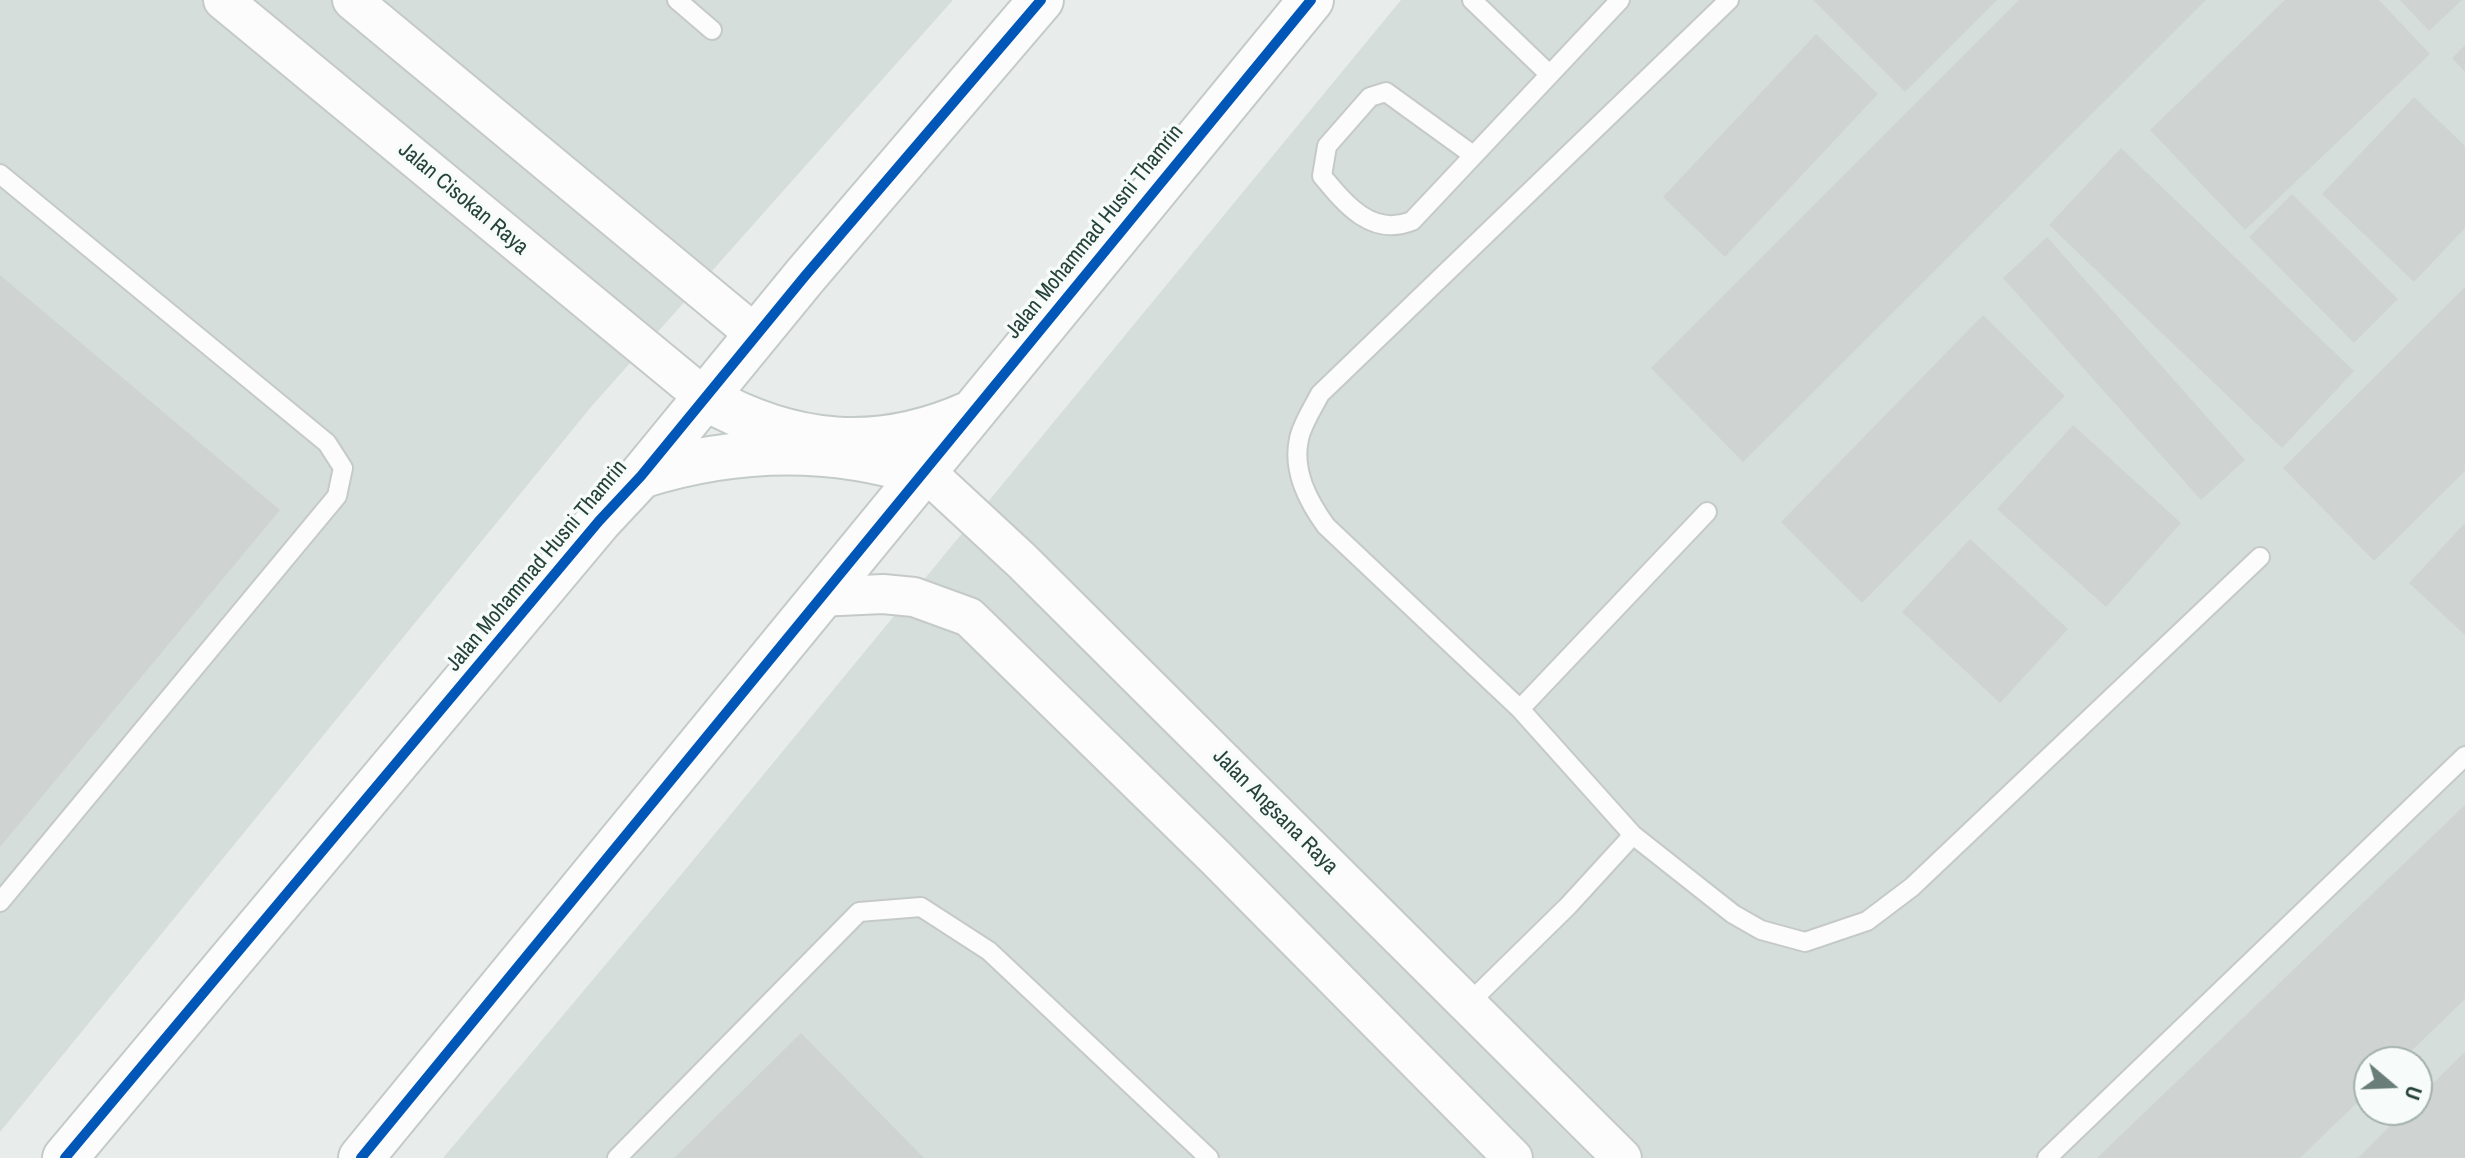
<!DOCTYPE html>
<style>
body{margin:0}
#map{position:relative;width:2465px;height:1158px;overflow:hidden;background:#e8edeb;font-family:"Archivo Narrow",sans-serif}
canvas{display:block}
.north{position:absolute;left:2353px;top:1046px;width:80px;height:80px;box-sizing:border-box;background:#f7fbf9;border:2px solid #a3b1ad;border-radius:50%;rotate:109deg;font-size:22px;font-weight:700;line-height:32px;text-align:center;color:#24423a}
.north::after{content:'';display:block;margin:auto;width:28px;height:36px;background:#697e78;clip-path:polygon(50% 0,100% 100%,50% 72%,0 100%)}
</style>
<div id="map">
<canvas width="2465" height="1158"></canvas>
<div class="north">U</div>
</div>
<script>
const c = document.querySelector('canvas').getContext('2d');
c.lineJoin = 'round';
function fillPath(path, color) { c.fillStyle = color; c.fill(path, 'evenodd'); }
function stroke(path, color, width, dash) { c.strokeStyle = color; c.lineWidth = width; c.lineCap = dash ? 'butt' : 'round'; c.setLineDash(dash || []); c.stroke(path); }
function drawText(font, color, halo, rows, align = 'center') {
  c.font = font + ' "Archivo Narrow",sans-serif'; c.lineWidth = 7; c.setLineDash([]); c.textBaseline = 'middle'; c.strokeStyle = halo; c.fillStyle = color; for (const [text, x, y, turn = 0] of rows) {
    c.save(); c.translate(x, y); c.rotate((+turn || 0) * Math.PI / 180); c.textAlign = isNaN(turn) ? turn : align; if (halo) c.strokeText(text, 0, 0); c.fillText(text, 0, 0); c.restore();
  }
}
const built = new Path2D(`
 M0,0H953L591,407L0,1132Z
 M1401,0H2465V1158H443L680,876ZM2369,1062H2417V1110H2369Z`);
const building = new Path2D(`
 M1813,0H1997L1905,92Z
 M2019,0H2206L1743,462L1651,368Z
 M2285,0H2379L2430,54L2245,230L2150,130Z
 M2400,0H2462L2429,31Z
 M1816,34L1878,94L1725,257L1663,197Z
 M2465,45V72L2452,58Z
 M2414,97L2465,146V228L2414,282L2322,194Z
 M2121,148L2354,371L2282,448L2049,225Z
 M2292,194L2398,299L2354,343L2249,237Z
 M2047,237L2245,460L2201,500L2003,278Z
 M0,275L280,510L0,847Z
 M2465,287V471L2374,561L2283,468Z
 M1983,315L2065,396L1862,603L1781,522Z
 M2073,425L2181,523L2106,607L1997,509Z
 M2465,523V635L2409,583Z
 M1970,539L2068,629L2000,703L1902,612Z
 M2465,805V999L2400,1062H2369V1091L2300,1158H2097Z
 M801,1033L924,1158H674Z
 M2465,1052V1158H2358L2406,1110H2417V1099Z`);
const lane = new Path2D(`
 M677,0L712,30
 M1472,0L1549,74
 M1473,155L1386,92L1370,97L1327,146L1322,176C1346,205 1372,237 1412,221L1620,0
 M0,174L327,443L343,468L337,496L0,902
 M1520,709L1707,512
 M1633,835L1733,914L1761,930L1805,942L1867,921L1912,887L2260,557
 M1468,1004L1568,906L1633,835L1520,709L1326,526C1308,501 1292,471 1299,439C1302,424 1313,408 1320,394L1729,0
 M617,1158L859,912L921,907L989,951L1209,1158
 M2047,1158L2465,756`);
const street = new Path2D(`
 M223,0L704,397
 M352,0L756,335
 M924,474L926,472L1022,561L1622,1158
 M818,597L883,594L914,597L969,617L1215,857L1513,1158`);
const secondary = new Path2D(`
 M704,397C793,447 877,455 971,413
 M641,476C735,446 829,444 924,474
 M65,1158L599,521L641,476L805,276L1041,0
 M361,1158C677,771 995,386 1311,0`);
const cycleway = new Path2D(`
 M65,1158L599,521L641,476L805,276L1041,0
 M361,1158C677,771 995,386 1311,0`);
const streetNames = [
 ["Jalan Cisokan Raya",463,199,40],
 ["Jalan Mohammad Husni Thamrin",1095,232,-51],
 ["Jalan Mohammad Husni Thamrin",537,566,-50],
 ["Jalan Angsana Raya",1275,812,45]
];
fillPath(built, '#d6dedb');
fillPath(building, '#cfd4d2');
stroke(lane, '#c5cac8', 22);
stroke(street, '#c5cac8', 42);
stroke(secondary, '#c3cbc8', 48);
stroke(lane, '#fcfcfc', 18);
stroke(street, '#fcfcfc', 38);
stroke(secondary, '#fcfcfc', 44);
stroke(cycleway, '#0057b8', 10);
drawText('22px', '#24423a', '#f7fbf9', streetNames);
</script>
